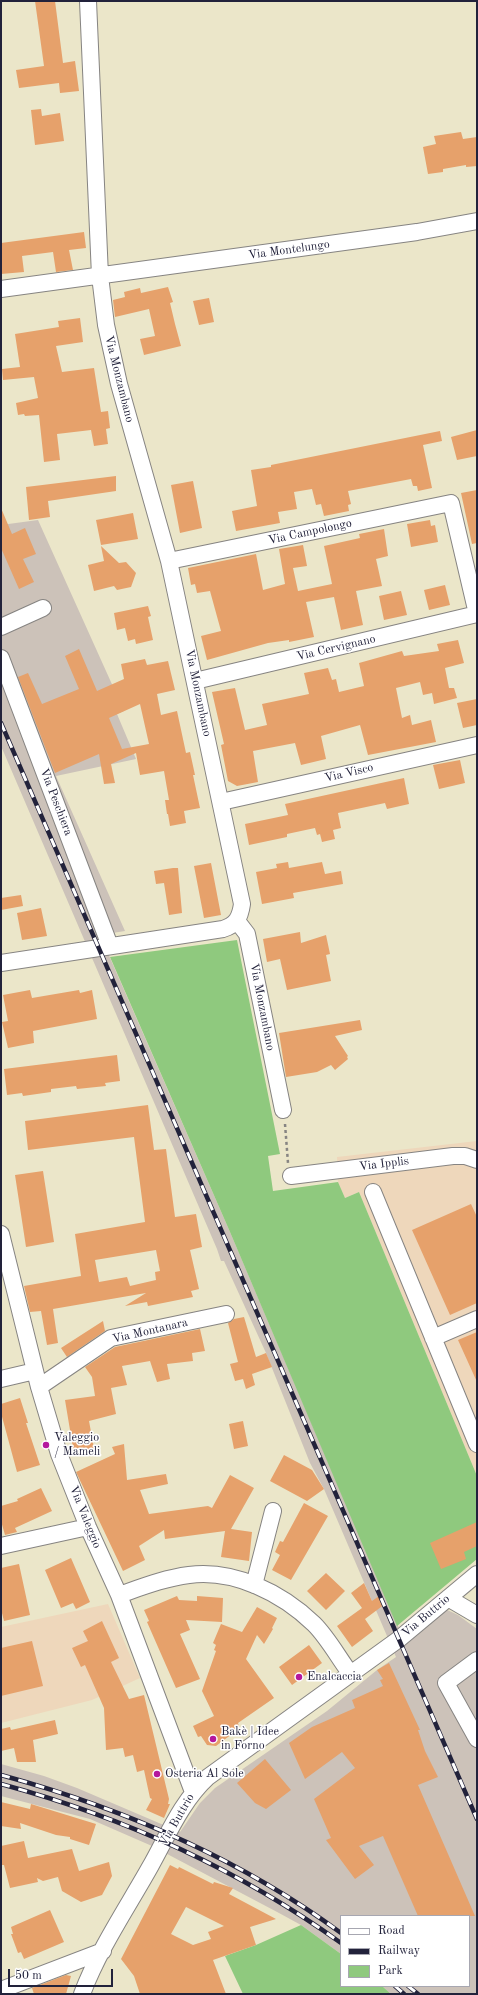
<!DOCTYPE html>
<meta charset="utf-8">
<style>
body{margin:0}
#map{position:relative;width:478px;height:1995px;overflow:hidden;background:#ebe6c9;font-family:"Old Standard TT",serif}
canvas{display:block}
.frame{position:absolute;inset:0;border:2px solid #22223b;pointer-events:none}
.legend{position:absolute;left:340px;top:1915px;width:130px;height:72px;box-sizing:border-box;background:#fff;border:1px solid #a7a7b1;margin:0;padding:5px 7px;list-style:none;font-size:12px;color:#22223b}
.legend li{display:flex;align-items:center;gap:8px;height:20px}
.legend b{width:20px;border:1px solid #a7a7b1}
.scale{position:absolute;left:8px;top:1969px;width:105px;height:18px;box-sizing:border-box;border:2px solid #22223b;border-top:0;padding-left:5px;font-size:12px;line-height:14px;white-space:nowrap;color:#22223b;-webkit-text-stroke:3px #fff;paint-order:stroke}
</style>
<div id="map">
<canvas width="478" height="1995"></canvas>
<div class="frame"></div>
<ul class="legend">
<li><b style="height:5px;background:#fff"></b>Road</li>
<li><b style="height:5px;background:#22223b"></b>Railway</li>
<li><b style="height:11px;background:#8fc97e"></b>Park</li>
</ul>
<div class="scale">50 m</div>
</div>
<script>
const c = document.querySelector('canvas').getContext('2d');
c.lineJoin = 'round';
function fillPath(path, color) { c.fillStyle = color; c.fill(path, 'evenodd'); }
function stroke(path, color, width, dash) { c.strokeStyle = color; c.lineWidth = width; c.lineCap = dash ? 'butt' : 'round'; c.setLineDash(dash || []); c.stroke(path); }
function drawText(font, color, halo, rows, align = 'center') {
  c.font = font + ' "Old Standard TT",serif'; c.lineWidth = 3; c.setLineDash([]); c.textBaseline = 'middle'; c.strokeStyle = halo; c.fillStyle = color; for (const [text, x, y, turn = 0] of rows) {
    c.save(); c.translate(x, y); c.rotate((+turn || 0) * Math.PI / 180); c.textAlign = isNaN(turn) ? turn : align; if (halo) c.strokeText(text, 0, 0); c.fillText(text, 0, 0); c.restore();
  }
}
const built = new Path2D(`
 M477,1141V1476L359,1192L345,1198L338,1182L337,1157Z
 M108,1604L140,1678L92,1700L1,1723V1627Z`);
const industrial = new Path2D(`
 M38,520L124,711L117,714L136,759L56,776L125,931L100,935L230,1232L404,1640L443,1608L458,1615L477,1629V1994H391L382,1986H469V1916H341V1954L301,1925L279,1913L152,1846L90,1819L1,1796V1764L44,1776L77,1788L180,1832L200,1803L215,1788L327,1711L377,1670L396,1657L324,1489L310,1463L266,1353L224,1261H221L217,1249L1,746V525Z`);
const green = new Path2D(`
 M237,940L280,1154L268,1156L273,1191L338,1182L345,1198L359,1192L477,1476V1559L397,1626L230,1232L110,957Z
 M301,1925L341,1954V1986H382L391,1994H243L225,1956L256,1945Z`);
const building = new Path2D(`
 M35,1H55L63,63L75,61L79,91L60,93L59,83L19,88L16,70L44,66Z
 M41,109L42,116L60,113L64,141L35,145L31,110Z
 M461,132L463,139L477,137V166L466,167V165L443,169V172L428,174L423,147L436,144L434,136Z
 M84,232L86,248L69,250L73,270L56,272L53,252L22,256L24,272L1,274V243Z
 M168,287L173,302L170,303L175,324L181,346L144,355L140,339L155,336L149,309L115,317L113,300L125,297L124,292L140,288L141,293Z
 M209,298L214,322L199,325L193,301Z
 M80,318L83,342L56,346L62,372L94,368L101,412L108,411L110,428L106,429L108,444L94,446L91,430L57,434L60,460L44,462L39,415L25,416L24,414L18,415L16,403L38,398L34,377L3,380L2,369L20,367L15,334L59,327L58,321Z
 M477,430V456L457,460L451,437Z
 M440,431L442,441L423,445L432,488L418,491L417,486H413L411,479L348,491L351,504L348,505L349,511L324,516L321,504L316,505L312,489L294,492L297,509L278,512L280,523L236,531L232,511L257,506L251,470L271,467V465Z
 M116,476V491L48,501L50,517L29,520L26,487Z
 M193,481L202,528L180,533L171,485Z
 M477,490V543L472,544L461,493Z
 M1,508L12,534L25,528L36,554L23,559L34,582L19,589L1,548Z
 M133,513L138,539L101,545L96,520Z
 M430,520L431,526L435,525L438,542L411,547L407,524Z
 M384,529L388,556L376,559L382,586L356,591L363,625L341,630L334,597L306,602L314,637L289,642V640L268,643L207,660L201,636L221,631L210,591L197,593L195,584L191,585L188,568L256,554L263,590L285,584L279,549L303,545L307,566L293,568L298,591L332,584L324,546L360,538L359,534Z
 M101,546L119,563L126,562L136,573L131,587L117,590L114,586L94,591L88,565L104,561Z
 M445,585L450,605L429,610L424,590Z
 M401,591L407,615L384,620L379,596Z
 M148,606L151,616L148,617L153,640L136,644L135,639L128,641L125,628L117,630L114,613Z
 M458,640L464,663L445,668L449,688H454L457,698L434,704L432,693L423,695L420,682L396,688L402,718L410,715L412,725L431,720L436,742L368,755L360,725L321,736L326,759L301,765L295,743L253,751L258,782L237,786L228,781L221,745L224,744L212,692L235,688L245,730L267,725L262,704L309,694L304,673L328,668L332,680L336,679L339,692L364,686L359,663L402,651L404,656L439,651L437,644Z
 M79,649L97,691L124,679L121,664L145,659L147,665L168,661L175,690L157,694L161,715L177,711L186,753L190,752L195,775H193L200,808L184,811L186,823L170,826L168,814H167L165,800H169L164,771L140,775L136,753L111,764L115,783L104,784L99,754L55,773L18,677L28,673L42,704L79,689L65,656ZM140,704L149,744L122,749L109,718Z
 M477,699V725L463,728L457,703Z
 M460,760L465,783L439,789L433,765Z
 M404,778L409,804L387,809L385,803L338,813L341,828L333,830L335,839L322,842L320,834L317,835L315,828L287,834V837L249,845L245,824L288,815L285,804Z
 M288,862L289,868L322,862L325,874L341,871L343,884L293,893L294,898L262,904L256,872L277,868L276,864Z
 M211,863L221,915L204,918L194,866Z
 M173,868H178L182,913L169,915L164,883L156,884L154,871Z
 M21,895L23,906L1,910V898Z
 M41,908L47,936L22,940L17,913Z
 M300,932L301,943L326,935L330,954L326,955L331,981L287,990L280,959L267,962L263,939Z
 M30,990L32,998L79,990L80,993L92,990L97,1019L33,1031L34,1043L8,1048L2,1022L8,1021L3,995Z
 M360,1020L362,1030L335,1036L348,1056L347,1057L348,1059L335,1070L331,1065L317,1072L286,1077L279,1033Z
 M117,1055L120,1081L105,1083L106,1086L77,1089L76,1086L51,1089V1092L23,1096L22,1093L7,1095L4,1069Z
 M148,1105L154,1150L166,1149L175,1217L196,1214L202,1247L190,1250L199,1289L191,1291L193,1297L148,1306L147,1302L125,1306L146,1293L53,1309L58,1343L47,1345L41,1311L30,1312L24,1286L81,1276L75,1234L145,1222L134,1137L28,1150L25,1121ZM156,1250L160,1271L155,1272L156,1280L130,1286L127,1277L99,1282L95,1260Z
 M43,1171L54,1242L26,1247L15,1175Z
 M471,1204L477,1217V1303L450,1315L412,1230Z
 M244,1317L256,1357L266,1353L272,1367L252,1374L255,1385L246,1389L243,1379L235,1381L230,1364L238,1362L228,1323L234,1319Z
 M103,1321L105,1331L67,1357L61,1348Z
 M200,1329L205,1351L192,1353L193,1361L167,1364L170,1379L157,1382L150,1361L122,1366L127,1385L111,1388L116,1414L89,1421L94,1448L74,1454L65,1400L95,1396L92,1377L85,1367L115,1347Z
 M477,1332V1382L458,1340Z
 M20,1398L28,1423H26L40,1465L17,1472L1,1413V1404Z
 M243,1421L248,1446L234,1449L229,1424Z
 M124,1444L127,1480L166,1474L168,1484L140,1490L149,1514L208,1506L212,1508L230,1475L254,1488L231,1529L252,1532L249,1561L221,1557L225,1531L165,1539L164,1530L139,1546L145,1560L123,1571L76,1472L115,1454L112,1447Z
 M284,1455L312,1470L324,1489L307,1501L270,1481Z
 M41,1488L52,1511L15,1528L17,1532L5,1535L1,1521V1506L18,1501L17,1499Z
 M304,1503L328,1516L291,1580L272,1570L280,1555L275,1552L280,1541L283,1542Z
 M477,1522V1546L464,1552L466,1559L441,1569L430,1543Z
 M71,1558L90,1602L76,1609L73,1603L61,1608L45,1570Z
 M19,1564L30,1615L4,1621L1,1609V1568Z
 M326,1573L345,1591L326,1610L307,1591Z
 M364,1583L372,1601L379,1596L385,1604L365,1619L373,1631L352,1647L337,1626L362,1608L351,1593Z
 M177,1596L179,1600L197,1601V1596L223,1598L222,1622L186,1620L190,1630L180,1634L200,1679L176,1688L147,1622L149,1621L144,1610Z
 M257,1607L277,1618L272,1628L273,1629L264,1644L257,1635L246,1659L274,1698L238,1723L239,1726L231,1733L232,1734L216,1746L207,1745L201,1736L198,1737L193,1726L214,1716L202,1691L216,1651L214,1650L216,1645L213,1643L221,1624L242,1632Z
 M102,1621L119,1658L111,1662L129,1699L144,1695L169,1799L168,1804H170L164,1818L146,1810L152,1799L150,1798L144,1770L137,1772L133,1755L125,1757L123,1748L106,1750L104,1708L85,1665L81,1667L72,1648L88,1641L83,1631Z
 M32,1641L43,1686L1,1696V1648Z
 M309,1645L322,1663L292,1685L279,1667Z
 M389,1663L420,1730H418L425,1751L438,1777L418,1785L475,1916H418L383,1836L359,1846L374,1865L355,1879L326,1840L331,1838L314,1799L355,1768L342,1752L305,1779L289,1743L312,1727L355,1708L352,1700L383,1686L380,1680L383,1679L377,1670Z
 M55,1720L58,1734L33,1740L36,1762H17L14,1748L1,1751V1729L10,1727L11,1730Z
 M265,1759L291,1790L266,1809L255,1803L237,1783Z
 M1,1802L30,1809L31,1804L96,1824L89,1845L70,1839V1837L56,1835L20,1823L21,1829L1,1826Z
 M24,1841L28,1858L72,1849L79,1871L109,1862L112,1876L102,1895L81,1902L62,1891L58,1877L43,1881L37,1878L38,1882L10,1888L4,1865H1V1846Z
 M170,1865L178,1869L179,1867L213,1884L214,1882L233,1888L229,1894L276,1919L250,1927L256,1945L213,1960L226,1994H140L134,1976L121,1959ZM186,1907L224,1926L208,1932L211,1939L193,1945L171,1934Z
 M50,1910L64,1942L24,1959L21,1952L18,1953L11,1934H13L11,1927Z
 M66,1975L71,1976L66,1994H34L32,1988Z`);
const path = new Path2D(`
 M285,1124L288,1163`);
const minor = new Path2D(`
 M1,289L417,232L477,221
 M169,561L451,503L477,614
 M1,627L43,608
 M1,658L110,946
 M195,681L477,614
 M221,802L477,745
 M237,921L247,934L283,1110
 M1,963L223,929C236,925 240,918 242,904L169,561L119,384L106,325L100,276L88,1
 M291,1176L453,1156H465L477,1160
 M373,1192L477,1444
 M1,1234L39,1387L59,1454L88,1527L119,1595L193,1792
 M433,1338L477,1319
 M1,1379L35,1371
 M39,1387L111,1338L226,1314
 M1,1546L88,1527
 M254,1585L273,1511
 M119,1595C142,1587 165,1578 189,1575C234,1569 282,1593 314,1624C328,1638 338,1657 350,1673
 M448,1598L477,1615
 M477,1660L446,1683L477,1739
 M1,1990L103,1951
 M82,1994C99,1949 127,1908 150,1867C168,1835 181,1802 208,1777L399,1639L477,1574`);
const rail = new Path2D(`
 M1,723L477,1819
 M1,1775C122,1808 239,1858 341,1933
 M1,1784C123,1817 238,1869 341,1943
 M395,1986L404,1994
 M408,1986L418,1994`);
const markers = [
 [46,1445,4,"#b5179e"],
 [299,1677,4,"#b5179e"],
 [213,1739,4,"#b5179e"],
 [157,1774,4,"#b5179e"]
];
const streetNames = [
 ["Via Montelungo",289,250,-8],
 ["Via Monzambano",119,379,76],
 ["Via Campolongo",310,532,-12],
 ["Via Cervignano",336,648,-13],
 ["Via Monzambano",198,693,78],
 ["Via Visco",349,773,-13],
 ["Via Peschiera",56,802,69],
 ["Via Monzambano",262,1007,79],
 ["Via Ipplis",384,1164,-7],
 ["Via Montanara",150,1331,-13],
 ["Via Valeggio",85,1517,68],
 ["Via Buttrio",426,1616,-40],
 ["Via Buttrio",177,1820,-60]
];
const poiNames = [
 ["Valeggio",54,1438],
 ["/ Mameli",54,1452],
 ["Enalcaccia",307,1677],
 ["Bakè | Idee",221,1732],
 ["in Forno",221,1746],
 ["Osteria Al Sole",165,1774]
];
fillPath(built, '#eed7bb');
fillPath(industrial, '#ccc2b9');
fillPath(green, '#8fc97e');
fillPath(building, '#e6a16b');
stroke(minor, '#868482', 18);
stroke(path, '#868482', 2.5, [3, 3]);
stroke(minor, '#fff', 16);
stroke(rail, '#22223b', 4.5);
stroke(rail, '#fff', 3, [9]);
for (const [x, y, r, color] of markers) { const dot = new Path2D(); dot.arc(x, y, r, 0, 2 * Math.PI); c.fillStyle = color; c.fill(dot); stroke(dot, '#fff', 1.5); }
drawText('12px', '#22223b', '#fff', streetNames);
drawText('12px', '#22223b', '#fff', poiNames, 'left');
</script>
